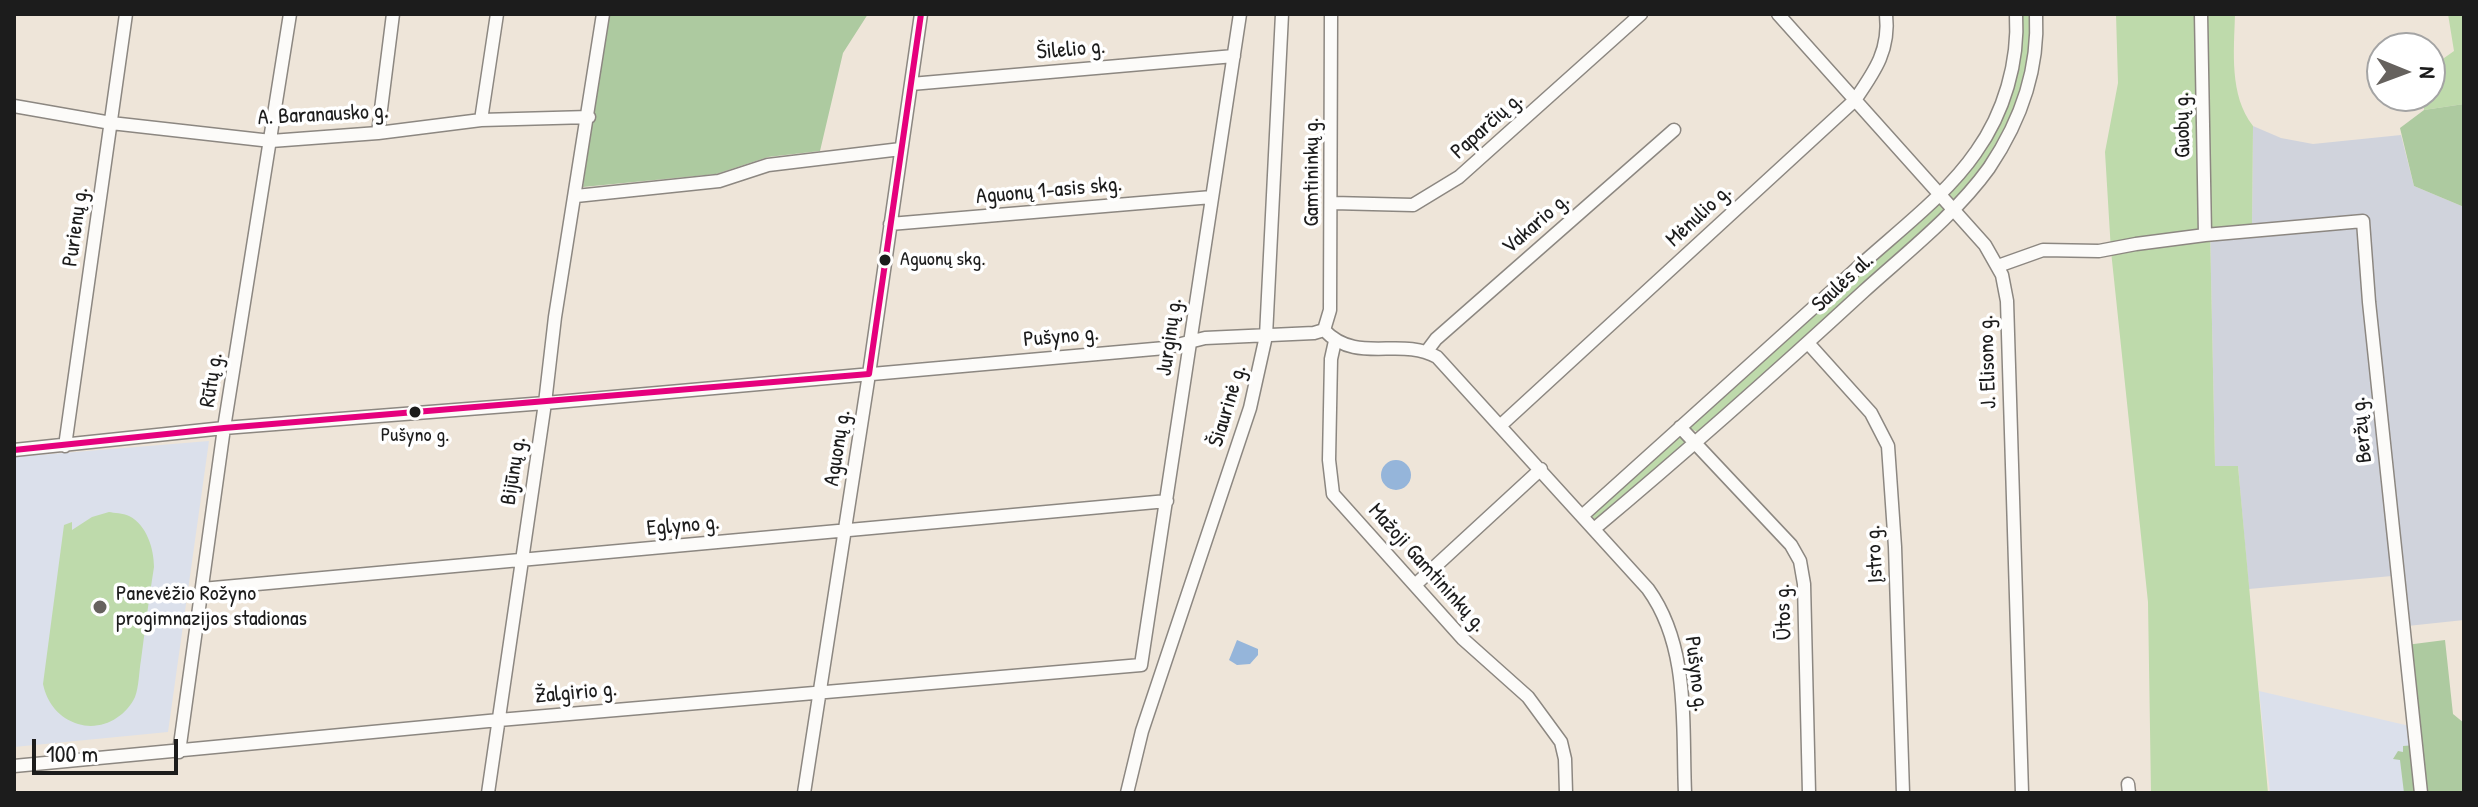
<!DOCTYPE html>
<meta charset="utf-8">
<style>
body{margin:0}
#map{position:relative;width:2478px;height:807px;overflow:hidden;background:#eee5d9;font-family:"Patrick Hand",sans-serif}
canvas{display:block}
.frame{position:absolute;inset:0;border:16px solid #1c1c1c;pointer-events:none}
.north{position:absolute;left:2366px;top:32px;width:80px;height:80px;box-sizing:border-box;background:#fff;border:2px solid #a4a4a4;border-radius:50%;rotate:91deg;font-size:22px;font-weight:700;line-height:32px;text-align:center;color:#1c1c1c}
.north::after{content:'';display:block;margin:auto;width:28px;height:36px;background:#66625e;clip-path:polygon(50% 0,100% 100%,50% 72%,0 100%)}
.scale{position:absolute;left:32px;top:739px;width:146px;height:36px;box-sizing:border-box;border:4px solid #1c1c1c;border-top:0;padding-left:10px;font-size:24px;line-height:28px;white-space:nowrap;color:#1c1c1c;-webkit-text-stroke:6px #fff;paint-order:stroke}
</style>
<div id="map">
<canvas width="2478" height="807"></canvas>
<div class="frame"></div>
<div class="north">N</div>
<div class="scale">100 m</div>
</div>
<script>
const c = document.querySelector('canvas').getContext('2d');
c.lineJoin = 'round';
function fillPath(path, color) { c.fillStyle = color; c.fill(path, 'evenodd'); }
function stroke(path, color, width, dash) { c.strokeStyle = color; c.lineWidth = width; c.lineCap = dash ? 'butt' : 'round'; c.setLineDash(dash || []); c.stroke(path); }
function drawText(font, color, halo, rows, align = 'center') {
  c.font = font + ' "Patrick Hand",sans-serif'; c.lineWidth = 7; c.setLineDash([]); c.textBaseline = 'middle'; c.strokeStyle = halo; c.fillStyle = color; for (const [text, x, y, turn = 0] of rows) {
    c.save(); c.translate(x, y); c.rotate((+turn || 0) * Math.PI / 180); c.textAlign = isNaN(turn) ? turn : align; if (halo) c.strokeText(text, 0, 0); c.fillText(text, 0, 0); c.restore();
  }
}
const built = new Path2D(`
 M209,441L168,732L14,747V457Z
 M2259,691L2414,727L2421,793H2270Z`);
const industrial = new Path2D(`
 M2253,126L2281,138L2313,144L2401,135L2414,186L2464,207V620L2398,627L2392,576L2249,589L2238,466L2215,467L2210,229L2252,224Z`);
const green = new Path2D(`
 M2019,14H2033C2035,63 2019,114 1992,156C1982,171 1968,185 1956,199H1953L1948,192L1996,125Z
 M2116,14H2235C2234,51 2229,95 2253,126L2252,225L2210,229L2215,466H2238L2268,793H2151L2148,602L2111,251L2105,152L2118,83Z
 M2448,14H2464V104L2424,110L2423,96H2430V68L2454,51Z
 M1937,202L1945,207V213L1699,432L1690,429L1689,425Z
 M1675,435H1682L1687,441L1686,445L1595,520L1593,519L1592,514Z
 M109,512C114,513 123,513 129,516C147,525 154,549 154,567C149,598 145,629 141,660C139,671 139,687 135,697C125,718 101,731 78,724C59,718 47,703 43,684L64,525L72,522V530L92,517Z`);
const forest = new Path2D(`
 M608,14H868L843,53L820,151L768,157L716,174L583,187Z
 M2464,104V207L2414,186L2400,128L2424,110Z
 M2445,640L2453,714L2464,723V793H2404L2400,760L2393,759L2398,751L2403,752V746L2416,745L2406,645Z`);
const water = new Path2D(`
 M1381 475a15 15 0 1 1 30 0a15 15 0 1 1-30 0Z
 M1237,640L1258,649V655L1250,664L1237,665L1229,660Z`);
const street = new Path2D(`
 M1778,14L1985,245L2002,275L2007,301L2022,793
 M2201,14L2205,235
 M911,84L1234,56
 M14,106L111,123L271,141L378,133L481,120L589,117
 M481,120L497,14
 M378,133L393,14
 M576,196L719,181L768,165L901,149
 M1333,203L1413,205L1459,177L1641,14
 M890,224L1212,197
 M1998,266L2043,250L2099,251L2136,244L2205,235L2363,221L2369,302L2421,793
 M1324,330C1357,365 1400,336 1437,357L1648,589C1690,647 1682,725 1685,793
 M1324,330L1330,310L1331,14
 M1335,341L1331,359L1329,460L1333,494L1463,639L1528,697L1561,742L1565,759L1566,793
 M1808,343L1871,413L1888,446L1895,547L1903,793
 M1427,351L1436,339L1674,130
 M1501,425L1855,100C1875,71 1890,50 1886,14
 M1680,427L1791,545L1800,561L1804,584L1809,793
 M65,446L126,14
 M14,450L224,428L545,403L1165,348L1205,338L1314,333L1324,330
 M1582,516C1673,434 1764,353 1854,271C1894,234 1946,196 1976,152C2004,113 2019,62 2016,14
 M1594,529C1686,452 1775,373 1863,292C1906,253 1955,215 1989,168C2020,122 2039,70 2036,14
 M1415,585L1541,469
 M202,589L1167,501
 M179,752L224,428L290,14
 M14,766L499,720L1141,665L1240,14
 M2128,784L2129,793
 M488,793L545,403L555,317L603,14
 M804,793L869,374L921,14
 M1127,793L1142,731L1250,408L1266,336L1282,14`);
const bus1 = new Path2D(`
 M14,450L224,428L869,374L921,14`);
const markers = [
 [885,260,7,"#1c1c1c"],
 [415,412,7,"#1c1c1c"],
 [100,607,8,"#66625e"]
];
const busNames = [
 ["Aguonų skg.",900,260],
 ["Pušyno g.",415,436,"center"]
];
const streetNames = [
 ["Šilelio g.",1071,50,-5],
 ["A. Baranausko g.",323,115,-3],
 ["Guobų g.",2183,125,-91],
 ["Paparčių g.",1487,126,-42],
 ["Gamtininkų g.",1312,172,-90],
 ["Aguonų 1-asis skg.",1049,191,-5],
 ["Mėnulio g.",1699,216,-43],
 ["Vakario g.",1536,224,-41],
 ["Purienų g.",76,227,-82],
 ["Saulės al.",1843,283,-43],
 ["Pušyno g.",1061,337,-5],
 ["Jurginų g.",1170,337,-82],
 ["J. Elisono g.",1988,362,-92],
 ["Rūtų g.",212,380,-81],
 ["Šiaurinė g.",1228,406,-73],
 ["Beržų g.",2362,430,-96],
 ["Aguonų g.",838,448,-81],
 ["Bijūnų g.",514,471,-81],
 ["Eglyno g.",683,526,-5],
 ["Įstro g.",1875,554,-93],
 ["Mažoji Gamtininkų g.",1427,568,48],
 ["Ūtos g.",1784,612,-92],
 ["Pušyno g.",1696,674,83],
 ["Žalgirio g.",576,693,-5]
];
const poiNames = [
 ["Panevėžio Rožyno",116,594],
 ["progimnazijos stadionas",116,619]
];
fillPath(built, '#dbe0eb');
fillPath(industrial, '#d0d3dc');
fillPath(green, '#bedaab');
fillPath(forest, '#adcaa0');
fillPath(water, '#95b5da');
stroke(street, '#8c8781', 15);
stroke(street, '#fcfbf9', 12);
stroke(bus1, '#e5007d', 6);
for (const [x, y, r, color] of markers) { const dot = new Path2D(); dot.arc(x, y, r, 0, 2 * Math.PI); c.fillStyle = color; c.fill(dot); stroke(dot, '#fff', 3); }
drawText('20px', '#1c1c1c', '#fff', busNames, 'left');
drawText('22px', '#1c1c1c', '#fff', streetNames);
drawText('22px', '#1c1c1c', '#fff', poiNames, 'left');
</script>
